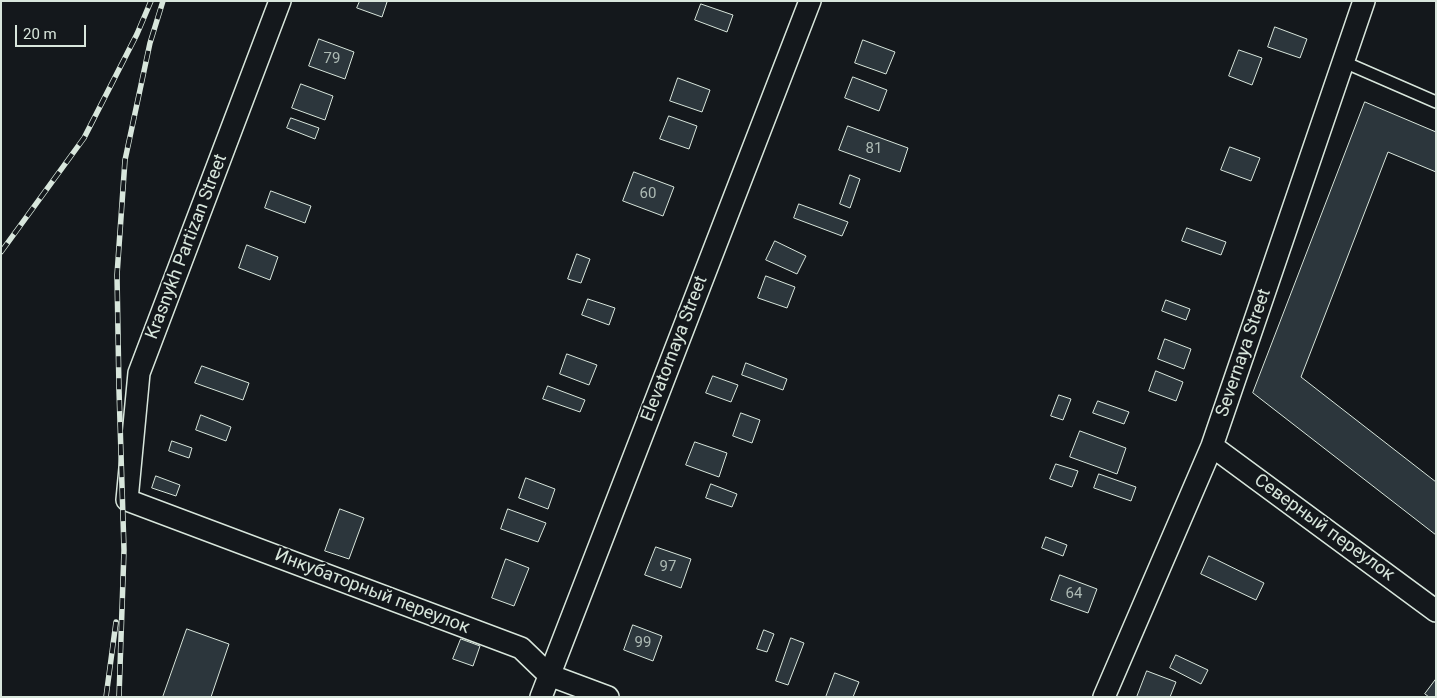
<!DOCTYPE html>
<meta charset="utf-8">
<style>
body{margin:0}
#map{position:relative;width:1437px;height:698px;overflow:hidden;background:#14181c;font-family:Roboto,sans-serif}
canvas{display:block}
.frame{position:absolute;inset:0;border:2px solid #d8e6dc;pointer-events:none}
.scale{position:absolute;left:15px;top:25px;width:71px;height:22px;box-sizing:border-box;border:2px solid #d8e6dc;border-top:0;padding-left:6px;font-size:15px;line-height:18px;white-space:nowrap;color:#d8e6dc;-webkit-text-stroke:4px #14181c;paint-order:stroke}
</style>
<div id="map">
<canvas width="1437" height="698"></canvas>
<div class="frame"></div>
<div class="scale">20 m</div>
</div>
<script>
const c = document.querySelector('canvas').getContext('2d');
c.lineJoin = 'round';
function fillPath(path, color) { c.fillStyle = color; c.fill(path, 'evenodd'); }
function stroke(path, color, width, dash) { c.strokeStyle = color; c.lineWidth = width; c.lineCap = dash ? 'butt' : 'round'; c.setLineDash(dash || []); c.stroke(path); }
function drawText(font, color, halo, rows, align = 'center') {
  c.font = font + ' Roboto,sans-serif'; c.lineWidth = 4; c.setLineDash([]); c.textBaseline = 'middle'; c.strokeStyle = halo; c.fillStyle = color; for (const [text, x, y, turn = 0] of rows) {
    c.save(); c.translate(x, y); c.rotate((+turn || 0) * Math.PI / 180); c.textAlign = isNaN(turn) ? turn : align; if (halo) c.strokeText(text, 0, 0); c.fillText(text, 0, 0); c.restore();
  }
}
const building = new Path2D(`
 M360,1H385L387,2L382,17L357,8Z
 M701,4L733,15L727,32L695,20Z
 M1275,27L1307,39L1300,58L1268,47Z
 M319,39L354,52L345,79L309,66Z
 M863,40L895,52L886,74L855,63Z
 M1239,50L1262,58L1252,85L1229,76Z
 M853,77L887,90L879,111L845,98Z
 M678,78L710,90L702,112L670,101Z
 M301,84L333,96L325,120L292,108Z
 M1365,102L1436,132V172L1388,152L1301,377L1436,482V535L1253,393Z
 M669,116L697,126L689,149L660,139Z
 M291,118L319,128L315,139L287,128Z
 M848,126L908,148L900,172L839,150Z
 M1230,147L1260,158L1251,181L1221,170Z
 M634,172L674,187L663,216L623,201Z
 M850,175L860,179L850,208L840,204Z
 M271,191L311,206L305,223L265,208Z
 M799,204L848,222L842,236L794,218Z
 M1187,228L1226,242L1221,255L1182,241Z
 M775,241L806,256L797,274L766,260Z
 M247,245L278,257L270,280L239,268Z
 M577,254L590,259L581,283L568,279Z
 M766,276L795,287L787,308L758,298Z
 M588,299L615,308L609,325L582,315Z
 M1166,300L1190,309L1186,320L1162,311Z
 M1165,339L1191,349L1184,369L1158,359Z
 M567,354L597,365L589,385L560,374Z
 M746,363L787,379L783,390L742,375Z
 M202,366L249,383L243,400L195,383Z
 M1156,371L1183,382L1176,401L1149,391Z
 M713,376L738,385L731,402L706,393Z
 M548,386L585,400L580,412L543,399Z
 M1059,395L1071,399L1063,420L1051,416Z
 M1098,401L1129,412L1124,424L1093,413Z
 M741,413L760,420L752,443L733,436Z
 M201,415L231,427L226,441L196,430Z
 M1080,431L1126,448L1117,474L1070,457Z
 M172,441L192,448L189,458L169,451Z
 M695,442L727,453L719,477L686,465Z
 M1056,464L1078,471L1072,487L1050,479Z
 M1099,474L1136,487L1131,501L1094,488Z
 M156,476L180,485L176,496L152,488Z
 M526,478L555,489L548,509L519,498Z
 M711,484L737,494L732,507L706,498Z
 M340,509L364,518L349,559L325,551Z
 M508,509L546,523L538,542L501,529Z
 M1046,537L1067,545L1063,556L1042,548Z
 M656,547L691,559L681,588L645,575Z
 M1209,556L1264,583L1256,600L1201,574Z
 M506,559L529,568L514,606L492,598Z
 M1060,575L1097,589L1088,613L1051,600Z
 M633,625L662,636L653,661L624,650Z
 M187,629L229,644L211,697H163Z
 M764,630L774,634L767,652L757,649Z
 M791,638L804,643L788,685L776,681Z
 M461,639L480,646L473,666L453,659Z
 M1176,655L1208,670L1201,684L1170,668Z
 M1147,671L1176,682L1170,697H1137Z
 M835,673L859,682L853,697H826Z
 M1436,679V697H1429L1425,694Z`);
const lane = new Path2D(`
 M1344,62L1436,102`);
const street = new Path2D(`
 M280,1L139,373L127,500L521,648L549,675L608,697
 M1212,446L1436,611
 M541,697L810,1
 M1104,697L1212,446L1364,1`);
const rail = new Path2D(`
 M1,252L84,138L137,34L151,1
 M106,697L116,622
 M119,697L124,550L119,390L117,275L125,160L150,43L163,1`);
const numberNames = [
 ["79",332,59],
 ["81",874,149],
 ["60",648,194],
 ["97",668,567],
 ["64",1074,594],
 ["99",643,643]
];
const streetNames = [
 ["Krasnykh Partizan Street",187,247,-69],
 ["Elevatornaya Street",675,349,-69],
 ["Severnaya Street",1244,353,-71],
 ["Северный переулок",1324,528,36],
 ["Инкубаторный переулок",372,592,21]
];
fillPath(building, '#2c363c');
stroke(building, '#d8e6dc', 1);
stroke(lane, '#d8e6dc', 14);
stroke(street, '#d8e6dc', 24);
stroke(lane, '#14181c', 11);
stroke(street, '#14181c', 21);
stroke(rail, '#d8e6dc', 5.5);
stroke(rail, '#14181c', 4, [11]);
drawText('15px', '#adbab4', null, numberNames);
drawText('18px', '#d8e6dc', '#14181c', streetNames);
</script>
